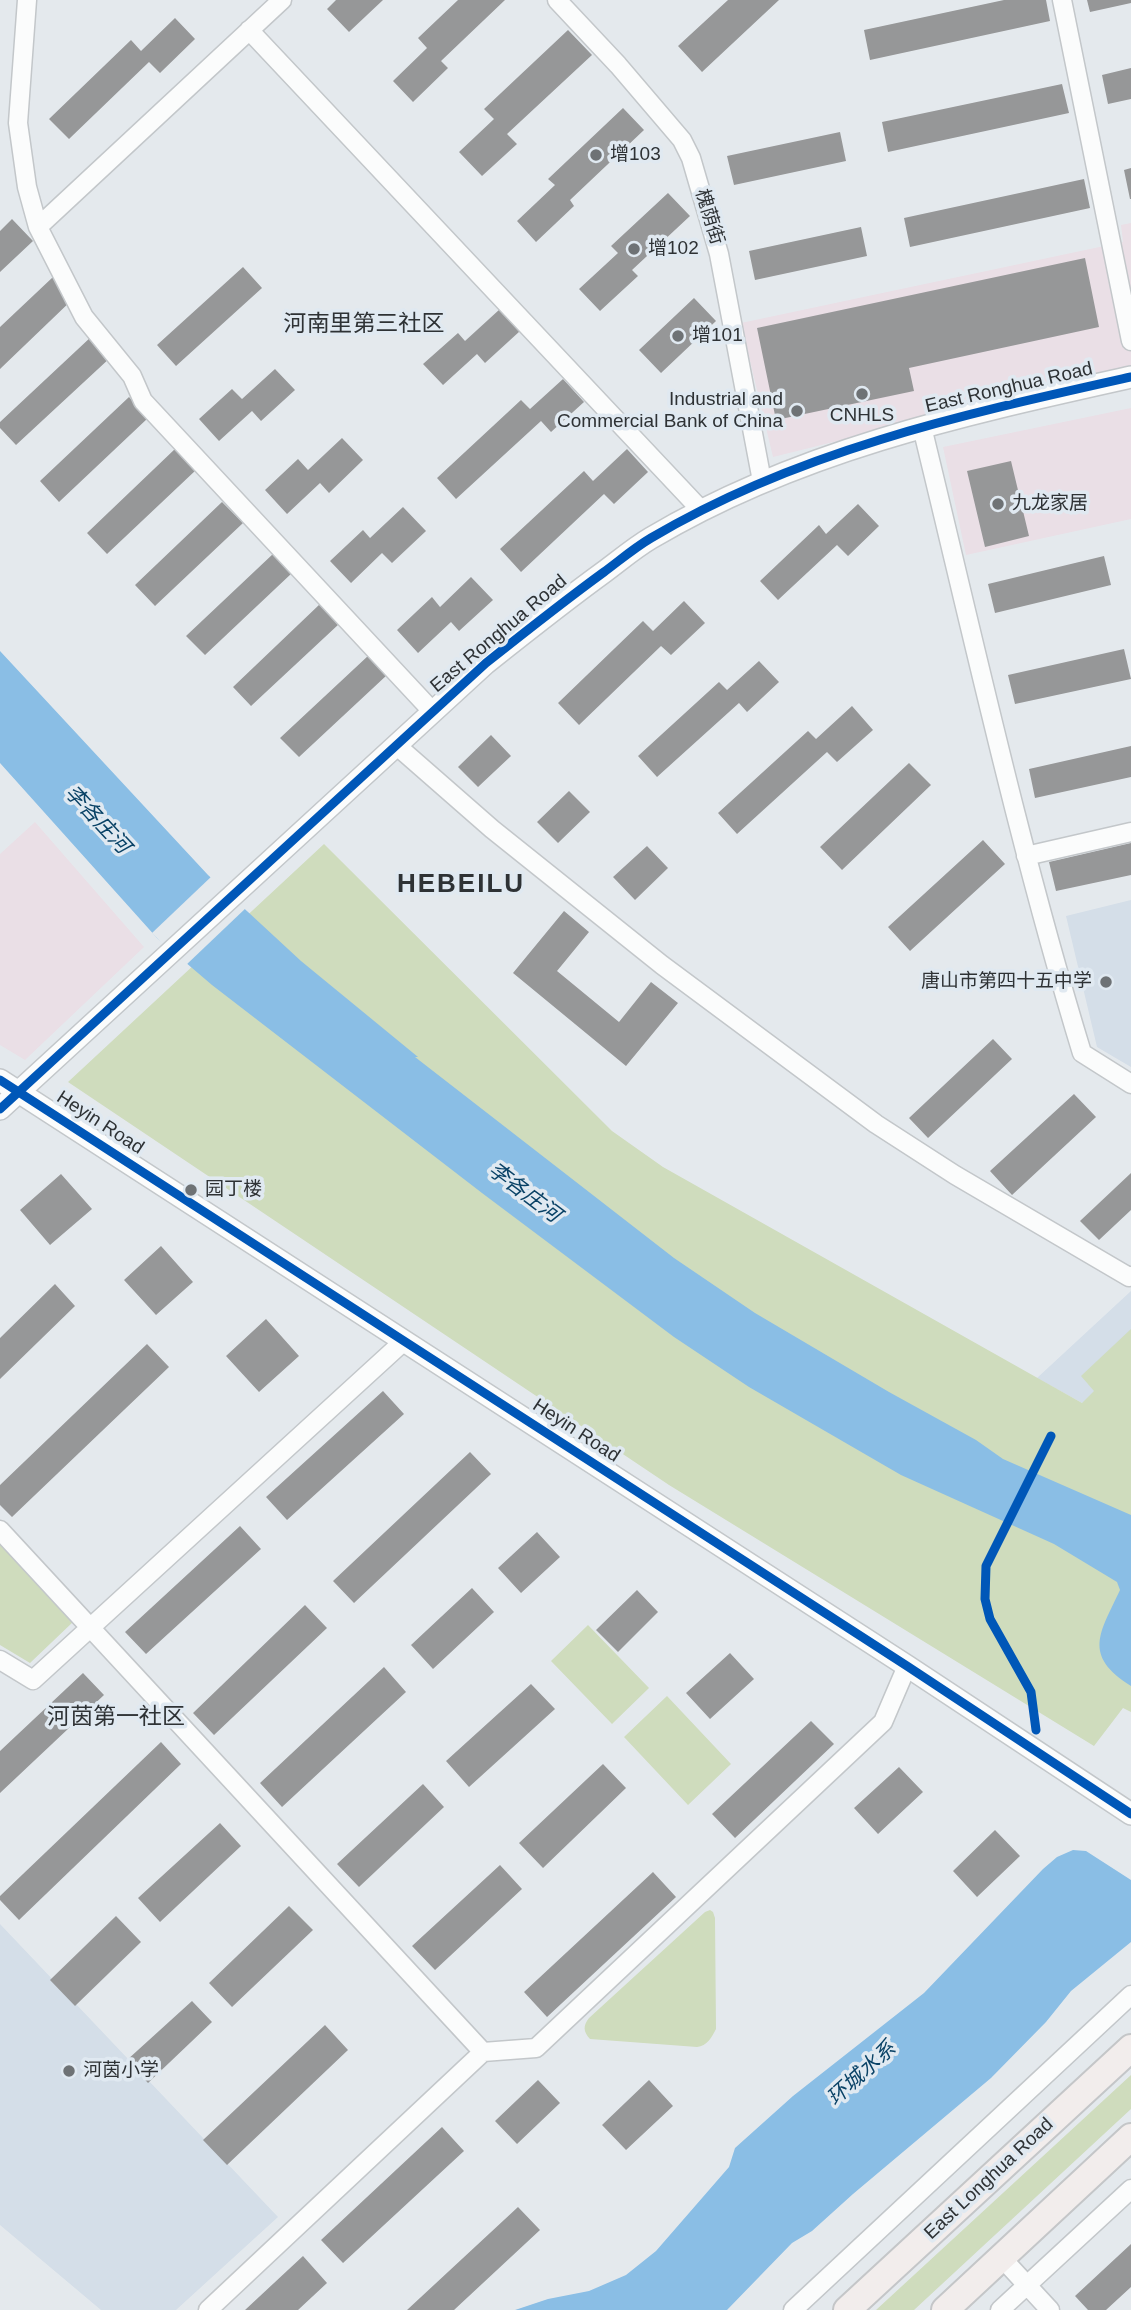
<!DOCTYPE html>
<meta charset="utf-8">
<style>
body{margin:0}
canvas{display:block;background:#e4e9ed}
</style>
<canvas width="1131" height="2310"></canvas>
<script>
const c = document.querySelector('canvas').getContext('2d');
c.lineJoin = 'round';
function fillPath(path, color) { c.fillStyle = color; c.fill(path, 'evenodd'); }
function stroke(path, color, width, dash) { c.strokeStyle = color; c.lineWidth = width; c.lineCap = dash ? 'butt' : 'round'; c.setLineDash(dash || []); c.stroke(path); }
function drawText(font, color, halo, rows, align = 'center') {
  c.font = font + ' Arial,"Noto Sans SC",sans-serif'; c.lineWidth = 7; c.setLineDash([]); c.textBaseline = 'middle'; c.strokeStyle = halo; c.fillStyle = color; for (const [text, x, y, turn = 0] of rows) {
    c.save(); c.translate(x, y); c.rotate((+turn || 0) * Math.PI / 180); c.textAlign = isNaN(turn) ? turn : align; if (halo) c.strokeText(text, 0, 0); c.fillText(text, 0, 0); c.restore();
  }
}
const commercial = new Path2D(`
 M1131,223V368L773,457L741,323L1123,242L1121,225Z
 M1131,408V519L966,555L943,447Z
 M35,822L144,947L25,1060L0,1045V854Z`);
const built = new Path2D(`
 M1131,900V1067L1097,1047L1066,916Z
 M1131,1291V1430L1037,1378Z
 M0,1924L278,2217L176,2310H101L0,2225Z`);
const green = new Path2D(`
 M324,844L612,1131L663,1167L1082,1403L1094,1391L1081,1376L1131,1329V1712L1123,1708L1094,1746L669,1485L68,1082Z
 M0,1543L73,1622L30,1663L0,1645Z
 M588,1625L649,1688L612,1724L551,1661Z
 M667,1696L731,1764L688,1805L624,1737Z
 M710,1910L713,1912L715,1918L716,2029C712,2037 707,2046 697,2047L590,2039C583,2031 583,2026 589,2018L705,1912Z
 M1131,2075V2109L914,2310H876Z`);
const water = new Path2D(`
 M0,651L208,875L301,961L418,1057H415L674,1258L755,1313L889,1392L976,1440L1003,1459L1131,1515V1686C1082,1655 1100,1633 1120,1590L1117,1582L1054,1544L901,1475L749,1387L674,1337L482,1193L212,985L157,938L0,763Z
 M1073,1850L1086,1851L1131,1880V1942L1071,1991L1046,2022L991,2078L853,2194L812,2231L792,2243L727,2310H515L548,2299L589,2291L626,2275L656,2251L729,2167L735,2148L793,2096L924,1993L1043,1869L1057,1857Z`);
const pier = new Path2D(`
 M213,875L247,907L185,966L152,933Z`);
const building = new Path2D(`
 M336,0H383L349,32L327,9Z
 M458,0H505L441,61L448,68L413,102L393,81L427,48L418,38Z
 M728,0H779L702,72L678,46Z
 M1004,0H1046L1050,21L870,60L864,30Z
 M1087,0H1131V3L1090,12Z
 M175,18L195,39L160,73L149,62L69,139L49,119L131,40L141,51Z
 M568,30L592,55L507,134L517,144L482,176L459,152L494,119L484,109Z
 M1131,68V99L1108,104L1102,75Z
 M1062,84L1069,113L888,152L882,122Z
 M623,108L644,130L570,200L574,206L536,242L517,221L555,185L548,179Z
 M840,132L846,161L734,185L727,156Z
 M1131,168V199H1130L1124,170Z
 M1084,179L1090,208L910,247L904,218Z
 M668,193L690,216L632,270L638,276L600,311L579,289L618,253L611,246Z
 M12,219L33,241L0,272V231Z
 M861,227L867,256L755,280L749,251Z
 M1085,258L1099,327L909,368L914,391L776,420L757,328Z
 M243,267L262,288L176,366L157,345Z
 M53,277L74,298L0,369V327Z
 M694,298L716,321L661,373L639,350Z
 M500,309L520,331L485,363L477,354L443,385L423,364L458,333L465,341Z
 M92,336L111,357L16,445L0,428V422Z
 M275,369L295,390L261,421L252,411L219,441L199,419L232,389L242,399Z
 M563,379L584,402L551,432L541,421L456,499L437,478L521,400L530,409Z
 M129,397L148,418L59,502L40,481Z
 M342,438L363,460L329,493L320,483L287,514L265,490L298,459L308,470Z
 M176,448L196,470L107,554L87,533Z
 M627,449L648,472L614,504L604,494L521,572L500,549L584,471L593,481Z
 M1011,461L1029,536L985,547L967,471Z
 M222,502L243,523L155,606L135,585Z
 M858,504L879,526L848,556L837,545L778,600L760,581L819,525L826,534Z
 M403,507L426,531L392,563L382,553L351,583L330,561L363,530L370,538Z
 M274,553L292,573L205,655L186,636Z
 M1104,556L1111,585L995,613L988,584Z
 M471,577L493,600L459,631L451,622L418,653L397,630L432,597L440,607Z
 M684,601L705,623L671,655L661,646L579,725L558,703L643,621L653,631Z
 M320,604L339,624L251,706L233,687Z
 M1124,649L1131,679L1015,704L1008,675Z
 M369,655L387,675L299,757L280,738Z
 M759,661L779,682L747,712L739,703L657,777L638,756L719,682L727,690Z
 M852,706L873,730L837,762L827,752L737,834L718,813L808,731L816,739Z
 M491,735L511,756L478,787L458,767Z
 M1131,746V777L1035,798L1029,769Z
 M909,763L931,785L842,870L820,847Z
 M569,791L590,812L558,843L537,822Z
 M983,840L1005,864L910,951L888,927Z
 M1131,843V875L1056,891L1049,862Z
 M647,846L668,868L635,900L613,877Z
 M564,911L589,932L557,971L619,1022L651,982L678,1003L626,1066L513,973Z
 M993,1039L1012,1059L928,1138L909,1118Z
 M1074,1094L1096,1117L1012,1195L990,1171Z
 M1131,1173V1210L1099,1240L1080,1221Z
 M61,1174L92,1209L50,1245L20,1210Z
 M161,1246L193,1282L156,1315L124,1280Z
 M55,1284L75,1306L0,1379V1338Z
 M266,1319L299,1356L259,1392L226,1356Z
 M147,1344L169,1367L12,1517L0,1505V1485Z
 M383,1391L404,1414L287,1520L266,1497Z
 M470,1452L491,1474L354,1603L333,1581Z
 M240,1526L261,1549L146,1654L125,1632Z
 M537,1532L560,1557L521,1593L498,1568Z
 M472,1588L494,1612L433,1669L411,1645Z
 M637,1590L658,1612L618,1652L596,1630Z
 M305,1605L327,1628L214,1735L193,1713Z
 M730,1653L754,1679L710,1719L686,1693Z
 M384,1667L406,1692L282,1807L260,1783Z
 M83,1673L104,1695L0,1793V1751Z
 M531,1684L555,1709L469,1787L446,1761Z
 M811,1721L834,1744L735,1838L712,1814Z
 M161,1742L181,1764L19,1920L0,1900V1896Z
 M603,1764L626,1788L543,1868L519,1843Z
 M899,1767L923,1792L878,1834L854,1808Z
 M423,1784L444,1807L359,1887L337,1864Z
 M220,1823L241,1846L160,1922L138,1898Z
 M995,1830L1020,1856L977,1897L953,1871Z
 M500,1865L522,1889L435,1970L412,1946Z
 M653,1872L676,1897L547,2017L524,1992Z
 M289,1906L313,1930L232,2007L209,1983Z
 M116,1916L141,1942L75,2006L50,1980Z
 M192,2001L212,2022L148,2083L127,2060Z
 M325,2025L348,2050L227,2165L203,2140Z
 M538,2080L560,2103L517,2144L495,2121Z
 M649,2080L673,2106L626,2150L602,2125Z
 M442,2127L464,2151L343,2263L321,2240Z
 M518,2207L540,2230L454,2310H407Z
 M1131,2244V2287L1106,2310H1088L1075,2296Z
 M303,2256L327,2283L298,2310H245Z`);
const minor = new Path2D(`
 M27,0L18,123L27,187L38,227L84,317L132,376L143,401L433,712
 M557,0L618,65L682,140L691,158L719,254L762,481
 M1062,0L1131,341
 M249,30L701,510
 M38,227L282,0
 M922,427C973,636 1019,847 1082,1053L1131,1084
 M396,745L492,829L662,965L876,1124L955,1175L1129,1277L1131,1276
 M1026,856L1131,832
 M0,1530L483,2052L536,2048L883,1722L907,1666
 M0,1660L33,1680L404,1341
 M1001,2257L1050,2310
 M208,2310L483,2052
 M793,2310L1131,1995
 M1000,2310L1131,2189`);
const tertiary = new Path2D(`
 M0,1080L907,1666L1131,1814
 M0,1109L486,663C525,632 564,601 604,572C619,561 634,548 651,538C799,450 965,414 1131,377`);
const primary = new Path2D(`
 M847,2310L1131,2048
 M945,2310L1131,2137`);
const cycleway = new Path2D(`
 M0,1080L907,1666L1131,1814
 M0,1109L486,663C525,632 564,601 604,572C619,561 634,548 651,538C799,450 965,414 1131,377
 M1036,1730L1031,1692L990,1619L985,1599L986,1566L1051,1436`);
const markers = [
 [596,155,7,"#6e7275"],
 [634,249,7,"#6e7275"],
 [678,336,7,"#6e7275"],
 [862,394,7,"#6e7275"],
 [797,411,7,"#6e7275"],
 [998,504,7,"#6e7275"],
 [1106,982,7,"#6e7275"],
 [191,1190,7,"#6e7275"],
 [69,2071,7,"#6e7275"]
];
const poiNames = [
 ["增103",610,155],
 ["增102",648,249],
 ["增101",692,336],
 ["Industrial and",783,400,"right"],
 ["Commercial Bank of China",783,422,"right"],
 ["CNHLS",862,416,"center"],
 ["九龙家居",1012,504],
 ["唐山市第四十五中学",1092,982,"right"],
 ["园丁楼",205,1190],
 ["河茵小学",83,2071]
];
const streetNames = [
 ["槐荫街",709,217,73],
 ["East Ronghua Road",1009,388,-13],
 ["East Ronghua Road",499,634,-40],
 ["Heyin Road",100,1123,33],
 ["Heyin Road",576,1431,33],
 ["East Longhua Road",989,2179,-43]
];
const waterNames = [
 ["李各庄河",97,820,47],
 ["李各庄河",524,1193,37],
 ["环城水系",862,2074,-42]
];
const quarterNames = [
 ["河南里第三社区",364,325],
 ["河茵第一社区",116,1718]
];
const districtNames = [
 ["HEBEILU",461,885]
];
fillPath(commercial, '#eadfe6');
fillPath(built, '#d4dee8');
fillPath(green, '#cfdcbd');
fillPath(water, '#8abee5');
fillPath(pier, '#e4e9ed');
fillPath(building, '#969798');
stroke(minor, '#c3c7ca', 21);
stroke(tertiary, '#c3c7ca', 24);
stroke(primary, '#c4c6c8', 30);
stroke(minor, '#fbfcfc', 18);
stroke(tertiary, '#fbfcfc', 21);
stroke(primary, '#f2edec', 26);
stroke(cycleway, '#0057b8', 9);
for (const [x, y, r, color] of markers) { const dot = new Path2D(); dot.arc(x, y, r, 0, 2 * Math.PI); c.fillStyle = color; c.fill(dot); stroke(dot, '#e0e9f1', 2.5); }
drawText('19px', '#2e3235', '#e0e9f1', poiNames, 'left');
drawText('19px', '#2e3235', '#e0e9f1', streetNames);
drawText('italic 21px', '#094266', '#e0e9f1', waterNames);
drawText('23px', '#2e3235', '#e0e9f1', quarterNames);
c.letterSpacing = '2px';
drawText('bold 26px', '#2e3235', '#e0e9f1', districtNames);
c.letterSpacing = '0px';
</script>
